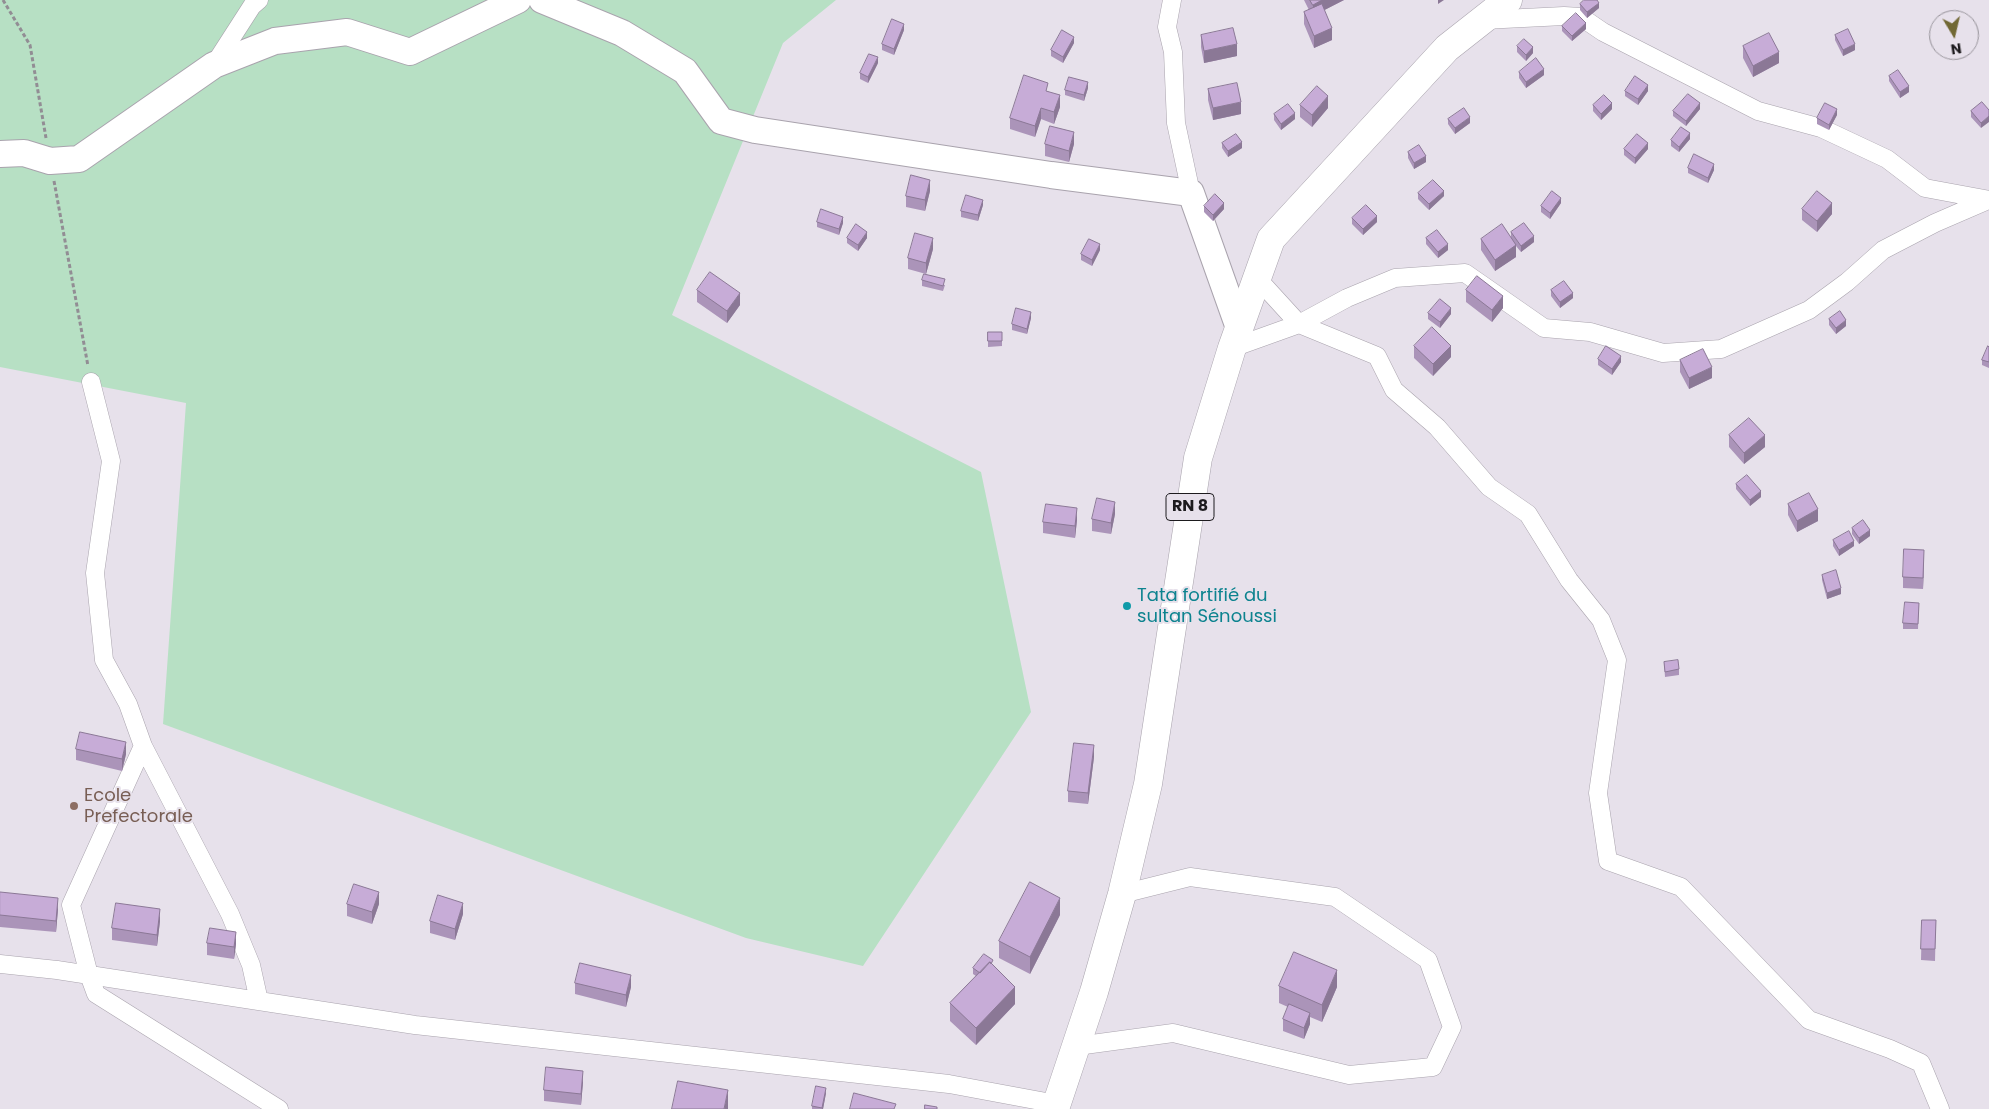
<!DOCTYPE html>
<meta charset="utf-8">
<style>
body{margin:0}
#map{position:relative;width:1989px;height:1109px;overflow:hidden;background:#e7e1eb;font-family:Poppins,sans-serif}
canvas{display:block}
.north{position:absolute;left:1929px;top:10px;width:50px;height:50px;box-sizing:border-box;background:#e7e1eb;border:1px solid #969299;border-radius:50%;rotate:171deg;font-size:14px;font-weight:700;line-height:20px;text-align:center;color:#1d1b1e}
.north::after{content:'';display:block;margin:auto;width:18px;height:22px;background:#716834;clip-path:polygon(50% 0,100% 100%,50% 72%,0 100%)}
</style>
<div id="map">
<canvas width="1989" height="1109"></canvas>
<div class="north">N</div>
</div>
<script>
const c = document.querySelector('canvas').getContext('2d');
c.lineJoin = 'round';
function fillPath(path, color) { c.fillStyle = color; c.fill(path, 'evenodd'); }
function stroke(path, color, width, dash) { c.strokeStyle = color; c.lineWidth = width; c.lineCap = dash ? 'butt' : 'round'; c.setLineDash(dash || []); c.stroke(path); }
function drawText(font, color, halo, rows, align = 'center') {
  c.font = font + ' Poppins,sans-serif'; c.lineWidth = 4; c.setLineDash([]); c.textBaseline = 'middle'; c.strokeStyle = halo; c.fillStyle = color; for (const [text, x, y, turn = 0] of rows) {
    c.save(); c.translate(x, y); c.rotate((+turn || 0) * Math.PI / 180); c.textAlign = isNaN(turn) ? turn : align; if (halo) c.strokeText(text, 0, 0); c.fillText(text, 0, 0); c.restore();
  }
}
const green = new Path2D(`
 M0,0H836L783,43L672,315L981,472L1031,712L863,966L746,938L163,724L186,403L0,367Z`);
const path = new Path2D(`
 M3,0L30,45L46,138
 M54,181L88,366`);
const street = new Path2D(`
 M1172,0L1167,27L1173,52L1176,123L1191,193
 M1483,20L1564,16L1581,17L1603,32L1758,111L1821,128L1887,159L1925,188L1989,200
 M214,65L252,6L259,0
 M1257,278L1299,324L1347,298L1395,278L1465,273L1544,328L1590,332L1663,353L1721,349L1809,310L1847,282L1883,250L1935,223L1988,200
 M1232,348L1299,324L1377,356L1394,390L1437,427L1489,487L1528,514L1569,580L1601,620L1617,660L1598,793L1608,861L1681,887L1809,1020L1890,1049L1921,1063L1940,1109
 M91,382L111,461L95,573L104,660L128,704L143,746L71,905L89,975L96,994L279,1109
 M143,746L230,914L251,965L259,1001
 M0,964L57,970L415,1025L949,1084L1057,1104
 M1077,1046L1173,1033L1349,1075L1433,1067L1452,1027L1428,960L1335,897L1190,877L1122,894`);
const secondary = new Path2D(`
 M542,0L622,33L685,71L721,121L755,130L1051,175L1191,193L1239,328
 M0,154L24,153L50,161L79,159L214,65L275,41L347,32L410,52L518,0`);
const primary = new Path2D(`
 M1055,1109L1094,992L1122,894L1148,784L1198,458L1232,348L1271,239L1447,48L1508,0`);
const wall = new Path2D(`
 M1304,0H1344L1324,10L1332,40L1314,48L1304,24V12L1309,10Z
 M1580,4L1599,8L1587,18L1580,10Z
 M1562,26L1586,29L1572,41L1562,31Z
 M904,30L894,55L882,50V44Z
 M1201,35L1237,56L1204,63L1201,47Z
 M1835,35L1855,50L1843,56L1835,40Z
 M1074,43L1063,63L1051,56V50Z
 M1517,46L1533,53L1526,61L1517,52Z
 M1743,46L1779,63L1753,77L1743,58Z
 M878,63L868,83L860,79V73Z
 M1519,72L1544,75L1526,88L1519,78Z
 M1889,76L1909,92L1900,98L1889,81Z
 M1088,88L1084,101L1065,95V90Z
 M1208,89L1241,114L1213,120L1208,100Z
 M1048,91L1060,107L1054,124L1041,119L1035,137L1010,129V118Z
 M1625,91H1648L1638,105L1625,96Z
 M1982,102L1981,128L1971,117V111Z
 M1300,105L1328,108L1312,127L1300,117Z
 M1593,105L1612,109L1601,120L1593,111Z
 M1700,109L1686,126L1673,116V111Z
 M1274,114L1295,119L1281,130L1274,120Z
 M1837,115L1829,130L1817,124V118Z
 M1448,119L1470,123L1455,134L1448,124Z
 M1690,139L1679,152L1671,146V140Z
 M1222,143L1242,148L1228,157L1222,148Z
 M1045,144H1074L1069,162L1045,156Z
 M1624,149H1648L1635,164L1624,155Z
 M1408,152L1426,162L1414,169L1408,158Z
 M1688,168L1714,170L1708,183L1688,173Z
 M930,191L925,211L906,207V196Z
 M1418,193L1444,196L1429,210L1418,199Z
 M1561,203L1550,219L1541,212V206Z
 M983,205L978,221L961,217V211Z
 M1204,206L1224,209L1213,221L1204,212Z
 M1802,209L1832,214L1817,232L1802,220Z
 M1352,218L1377,222L1363,235L1352,224Z
 M817,222L843,223L839,235L817,227Z
 M1511,232L1534,242L1521,252L1516,246V257L1495,271L1481,250V239L1511,237Z
 M847,238H867L858,251L847,243Z
 M1426,238L1448,250L1438,258L1426,244Z
 M933,249L926,274L908,269V258Z
 M1100,250L1092,266L1081,260V254Z
 M922,280L945,285L943,291L922,286Z
 M697,290L740,305L727,323L697,302Z
 M1466,290L1503,308L1492,322L1466,302Z
 M1551,290L1573,298L1560,308L1551,296Z
 M1428,313L1451,314L1440,328L1428,319Z
 M1031,318L1027,334L1012,330V324Z
 M1829,319L1846,326L1836,334L1829,325Z
 M988,332H1002V346L988,347Z
 M1414,346L1451,357L1433,376L1414,358Z
 M1989,347V368L1982,365V360Z
 M1598,359L1621,362L1612,375L1598,365Z
 M1680,360L1712,378L1689,389L1680,372Z
 M1729,435L1765,447L1744,464L1729,447Z
 M1736,484L1761,497L1750,506L1736,489Z
 M1788,504L1818,521L1797,532L1788,515Z
 M1115,514L1111,534L1092,531V519Z
 M1077,520L1075,538L1043,533V522Z
 M1852,528L1870,536L1859,544L1852,534Z
 M1833,540L1854,546L1839,556L1833,546Z
 M1924,562L1923,589L1903,588V577Z
 M1822,575L1841,594L1827,599L1822,580Z
 M1919,603L1918,629H1903V623Z
 M1664,662L1679,669V675L1665,677Z
 M76,749L126,754L122,771L76,760Z
 M1094,757L1088,804L1068,802V791Z
 M0,892L58,909L56,932L0,927Z
 M347,904H379L372,924L347,916Z
 M463,914L455,940L430,933V921Z
 M1060,915L1030,974L999,958V941Z
 M1922,920H1936L1935,961L1921,960Z
 M160,921L157,946L112,940V928Z
 M207,943L236,944L234,959L207,955Z
 M993,966L1015,1004L976,1045L950,1021V1003L976,976L973,974V968Z
 M575,983L631,987L626,1007L575,994Z
 M1279,986L1337,987L1322,1022L1310,1017V1024L1304,1039L1283,1031V1019L1288,1007L1279,1003Z
 M583,1082L581,1105L544,1101V1090Z
 M826,1093L823,1109H812V1106Z`);
const shadedWall = new Path2D(`
 M1322,0H1344L1313,16V5Z
 M1438,0H1444L1438,4Z
 M1599,3V8L1587,18V12Z
 M1586,23V29L1572,41V36Z
 M904,24V30L894,55V49Z
 M1332,28V40L1314,48V36Z
 M1074,37V43L1063,63V57Z
 M1237,44V56L1204,63V51Z
 M1855,44V50L1843,56V50Z
 M1533,47V53L1526,61V55Z
 M1779,52V63L1753,77V66Z
 M878,57V63L868,83V77Z
 M1544,69V75L1526,88V82Z
 M1088,82V88L1084,101V95Z
 M1648,85V91L1638,105V99Z
 M1909,86V92L1900,98V92Z
 M1060,95V107L1054,124V112Z
 M1328,96V108L1312,127V115Z
 M1241,102V114L1213,120V108Z
 M1612,103V109L1601,120V114Z
 M1700,103V109L1686,126V121Z
 M1041,108V119L1035,137V126Z
 M1837,109V115L1829,130V125Z
 M1295,113V119L1281,130V124Z
 M1989,116V122L1981,128V123Z
 M1470,117V123L1455,134V128Z
 M1074,132V144L1069,162V151Z
 M1690,133V139L1679,152V147Z
 M1242,142V148L1228,157V151Z
 M1648,143V149L1635,164V158Z
 M1426,156V162L1414,169V163Z
 M1714,164V170L1708,183V178Z
 M930,180V191L925,211V200Z
 M1444,191V196L1429,210V204Z
 M1561,198V203L1550,219V213Z
 M983,200V205L978,221V215Z
 M1224,203V209L1213,221V215Z
 M1832,203V214L1817,232V221Z
 M1377,216V222L1363,235V229Z
 M843,217V223L839,235V229Z
 M867,232V238L858,251V245Z
 M1534,236V242L1521,252V246Z
 M933,238V249L926,274V263Z
 M1100,244V250L1092,266V260Z
 M1448,244V250L1438,258V252Z
 M1516,245V257L1495,271V260Z
 M740,293V305L727,323V311Z
 M1573,293V298L1560,308V302Z
 M1503,296V308L1492,322V310Z
 M1451,308V314L1440,328V322Z
 M1031,312V318L1027,334V329Z
 M1846,320V326L1836,334V328Z
 M1451,346V357L1433,376V364Z
 M1621,356V362L1612,375V369Z
 M1712,367V378L1689,389V378Z
 M1765,435V447L1744,464V453Z
 M1761,491V497L1750,506V500Z
 M1115,502V514L1111,534V523Z
 M1077,508V520L1075,538V526Z
 M1818,509V521L1797,532V521Z
 M1870,530V536L1859,544V538Z
 M1854,541V546L1839,556V550Z
 M1924,550V562L1923,589V578Z
 M1841,588V594L1827,599V593Z
 M126,742V754L122,771V759Z
 M1094,745V757L1088,804V793Z
 M379,892V904L372,924V912Z
 M58,898V909L56,932V921Z
 M1060,898V915L1030,974V957Z
 M463,903V914L455,940V929Z
 M160,909V921L157,946V935Z
 M236,932V944L234,959V947Z
 M1337,970V987L1322,1022V1005Z
 M631,975V987L626,1007V995Z
 M1015,987V1004L976,1045V1028Z
 M1310,1013V1024L1304,1039V1028Z
 M583,1071V1082L581,1105V1094Z
 M826,1088V1093L823,1109H822Z
 M728,1090V1109H724Z`);
const building = new Path2D(`
 M1310,0H1322L1313,5Z
 M1584,0H1597L1599,3L1587,12L1580,4Z
 M1322,4L1332,28L1314,36L1304,12Z
 M1576,13L1586,23L1572,36L1562,26Z
 M892,19L904,24L894,49L882,44Z
 M1233,28L1237,44L1204,51L1201,35Z
 M1848,29L1855,44L1843,50L1835,35Z
 M1062,30L1074,37L1063,57L1051,50Z
 M1769,33L1779,52L1753,66L1743,46Z
 M1524,39L1533,47L1526,55L1517,46Z
 M869,54L878,57L868,77L860,73Z
 M1536,58L1544,69L1526,82L1519,72Z
 M1898,70L1909,86L1900,92L1889,76Z
 M1024,75L1048,83L1046,91L1060,95L1054,112L1041,108L1035,126L1010,118Z
 M1635,76L1648,85L1638,99L1625,91Z
 M1069,77L1088,82L1084,95L1065,90Z
 M1237,83L1241,102L1213,108L1208,89Z
 M1317,86L1328,96L1312,115L1300,105Z
 M1688,94L1700,103L1686,121L1673,111Z
 M1604,95L1612,103L1601,114L1593,105Z
 M1982,102L1989,110V116L1981,123L1971,111Z
 M1825,103L1837,109L1829,125L1817,118Z
 M1288,104L1295,113L1281,124L1274,114Z
 M1464,108L1470,117L1455,128L1448,119Z
 M1050,126L1074,132L1069,151L1045,144Z
 M1681,127L1690,133L1679,147L1671,140Z
 M1236,134L1242,142L1228,151L1222,143Z
 M1637,134L1648,143L1635,158L1624,149Z
 M1419,145L1426,156L1414,163L1408,152Z
 M1694,154L1714,164L1708,178L1688,168Z
 M911,175L930,180L925,200L906,196Z
 M1433,180L1444,191L1429,204L1418,193Z
 M1552,191L1561,198L1550,213L1541,206Z
 M1817,191L1832,203L1817,221L1802,209Z
 M1215,194L1224,203L1213,215L1204,206Z
 M966,195L983,200L978,215L961,211Z
 M1366,205L1377,216L1363,229L1352,218Z
 M821,209L843,217L839,229L817,222Z
 M1524,223L1534,236L1521,246L1511,232Z
 M856,224L867,232L858,245L847,238Z
 M1502,224L1516,245L1495,260L1481,239Z
 M1437,230L1448,244L1438,252L1426,238Z
 M915,233L933,238L926,263L908,258Z
 M1089,239L1100,244L1092,260L1081,254Z
 M710,272L740,293L727,311L697,290Z
 M924,274L945,279L943,286L922,280Z
 M1477,276L1503,296L1492,310L1466,290Z
 M1564,281L1573,293L1560,302L1551,290Z
 M1440,299L1451,308L1440,322L1428,313Z
 M1016,308L1031,312L1027,329L1012,324Z
 M1840,311L1846,320L1836,328L1829,319Z
 M1432,327L1451,346L1433,364L1414,346Z
 M988,332H1002V341H988Z
 M1606,346L1621,356L1612,369L1598,359Z
 M1988,346L1989,347V362L1982,360Z
 M1703,349L1712,367L1689,378L1680,360Z
 M1749,418L1765,435L1744,453L1729,435Z
 M1747,475L1761,491L1750,500L1736,484Z
 M1809,493L1818,509L1797,521L1788,504Z
 M1097,498L1115,502L1111,523L1092,519Z
 M1046,504L1077,508L1075,526L1043,522Z
 M1863,520L1870,530L1859,538L1852,528Z
 M1849,531L1854,541L1839,550L1833,540Z
 M1904,549L1924,550L1923,578L1903,577Z
 M1836,570L1841,588L1827,593L1822,575Z
 M1905,602L1919,603L1918,624L1903,623Z
 M1678,660L1679,669L1665,672L1664,662Z
 M80,732L126,742L122,759L76,749Z
 M1074,743L1094,745L1088,793L1068,791Z
 M1030,882L1060,898L1030,957L999,941Z
 M354,884L379,892L372,912L347,904Z
 M0,892L58,898L56,921L0,915Z
 M438,895L463,903L455,929L430,921Z
 M116,903L160,909L157,935L112,928Z
 M1922,920H1936L1935,949H1921Z
 M210,928L236,932L234,947L207,943Z
 M1294,952L1337,970L1322,1005L1279,986Z
 M984,954L993,960L991,964L990,962L980,973L973,968Z
 M990,962L1015,987L976,1028L950,1003Z
 M580,963L631,975L626,995L575,983Z
 M1289,1004L1310,1013L1304,1028L1283,1019Z
 M546,1067L583,1071L581,1094L544,1090Z
 M678,1081L728,1090L724,1109H672Z
 M816,1086L826,1088L822,1108L812,1106Z
 M854,1093L896,1104L894,1109H850Z
 M925,1105L937,1107V1109H925Z`);
const markers = [
 [1127,606,5,"#0f9aa8"],
 [74,806,5,"#8d6e63"]
];
const shields = [
 [1190,507,48]
];
const shieldNames = [
 ["RN 8",1190,507]
];
const cultureNames = [
 ["Tata fortifié du",1137,596],
 ["sultan Sénoussi",1137,617]
];
const educationNames = [
 ["Ecole",84,796],
 ["Prefectorale",84,817]
];
fillPath(green, '#b7e0c4');
stroke(street, '#a9a3ad', 19);
stroke(secondary, '#a9a3ad', 28);
stroke(primary, '#a9a3ad', 29);
stroke(path, '#928d94', 3, [4, 2.5]);
stroke(street, '#fff', 18);
stroke(secondary, '#fff', 26);
stroke(primary, '#fff', 28);
fillPath(wall, '#ab94b9');
fillPath(shadedWall, '#8b7896');
fillPath(building, '#c7acd7');
stroke(building, '#8b7896', 1);
for (const [x, y, r, color] of markers) { const dot = new Path2D(); dot.arc(x, y, r, 0, 2 * Math.PI); c.fillStyle = color; c.fill(dot); stroke(dot, '#e7e1eb', 2); }
for (const [x, y, w] of shields) { const box = new Path2D(); box.roundRect(x - w / 2, y - 13.5, w, 27, 4); c.fillStyle = '#e7e1eb'; c.fill(box); stroke(box, '#1d1b1e', 1); }
drawText('bold 16px', '#1d1b1e', null, shieldNames);
drawText('18px', '#0d838f', '#e7e1eb', cultureNames, 'left');
drawText('18px', '#785e54', '#e7e1eb', educationNames, 'left');
</script>
